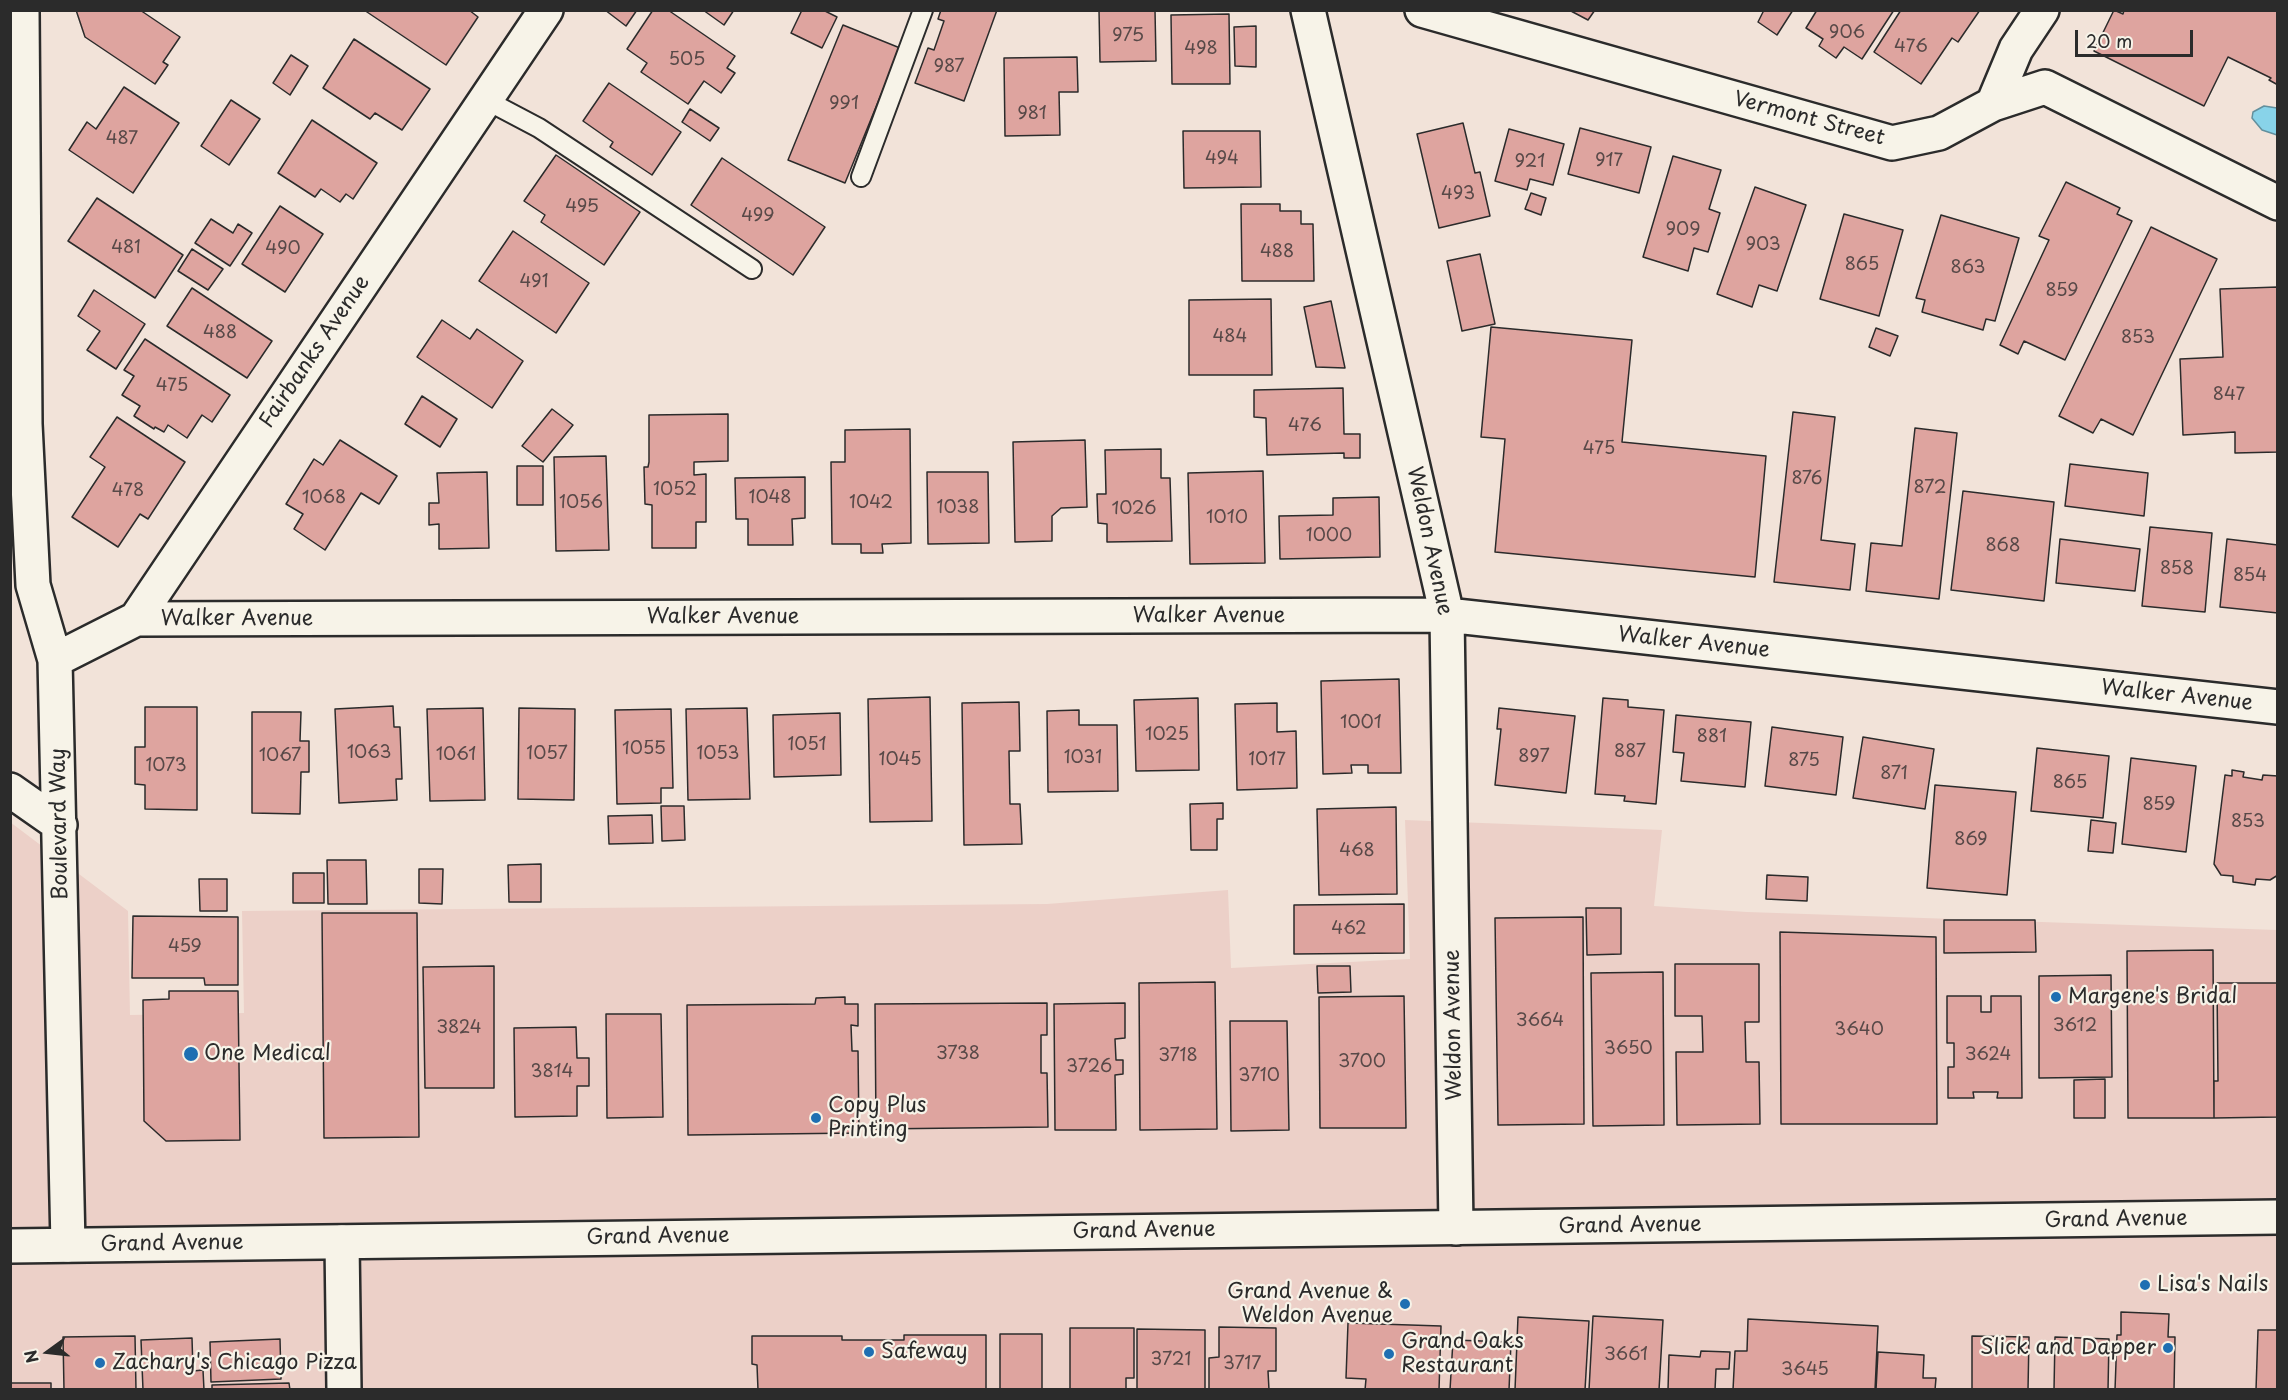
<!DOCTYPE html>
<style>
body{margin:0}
#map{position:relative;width:2288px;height:1400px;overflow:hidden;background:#f2e3d9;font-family:"Playpen Sans",sans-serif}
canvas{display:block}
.frame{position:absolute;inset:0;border:12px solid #2b2b2b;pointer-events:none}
.north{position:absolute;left:18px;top:1322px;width:60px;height:60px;-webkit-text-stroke:4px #f7f3e8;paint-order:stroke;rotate:255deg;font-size:16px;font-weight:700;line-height:24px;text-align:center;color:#2b2b2b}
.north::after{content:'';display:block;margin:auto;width:21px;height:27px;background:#2b2b2b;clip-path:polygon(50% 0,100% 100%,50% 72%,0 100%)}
.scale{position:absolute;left:2075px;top:30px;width:118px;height:27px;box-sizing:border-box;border:3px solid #2b2b2b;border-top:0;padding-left:8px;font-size:18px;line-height:21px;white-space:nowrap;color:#2b2b2b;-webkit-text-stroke:4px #f7f3e8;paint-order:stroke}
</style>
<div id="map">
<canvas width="2288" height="1400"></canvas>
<div class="frame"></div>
<div class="north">N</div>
<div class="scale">20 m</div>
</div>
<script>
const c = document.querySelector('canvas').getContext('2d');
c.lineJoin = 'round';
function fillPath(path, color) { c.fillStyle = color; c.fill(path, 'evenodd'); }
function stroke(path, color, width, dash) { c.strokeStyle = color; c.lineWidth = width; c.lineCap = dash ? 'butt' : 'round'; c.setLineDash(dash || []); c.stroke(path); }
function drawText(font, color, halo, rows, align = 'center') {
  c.font = font + ' "Playpen Sans",sans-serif'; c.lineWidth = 4.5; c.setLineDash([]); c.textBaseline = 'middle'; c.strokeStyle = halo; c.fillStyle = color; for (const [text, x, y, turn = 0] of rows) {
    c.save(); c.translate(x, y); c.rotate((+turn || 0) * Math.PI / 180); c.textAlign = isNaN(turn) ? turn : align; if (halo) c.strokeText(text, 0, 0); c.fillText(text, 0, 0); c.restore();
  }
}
const built = new Path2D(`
 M1405,820L1662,830L1654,906L1747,912L2277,930V1389H11L10,822L128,911L130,1015L244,1013L242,911L1047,904L1228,890L1231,968L1410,959Z`);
const water = new Path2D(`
 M2264,106L2277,108V135L2262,130L2252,118L2253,112Z`);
const building = new Path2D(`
 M76,10H140L180,37L163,62L168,65L155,84L85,37Z
 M364,10H469L478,17L446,65Z
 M605,10H637L626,26Z
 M653,10H668L735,56L727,68L735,73L721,93L704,81L688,104L641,72L647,63L627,49Z
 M703,10H734L724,25Z
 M802,10H823L837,17L822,48L791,33Z
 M941,10H997L964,101L915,83L928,48L934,50L944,21L938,19Z
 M1099,10H1155L1156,61L1100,62Z
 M1569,10H1595L1588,20Z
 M1764,10H1793L1777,35L1758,22Z
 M1817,10H1894L1862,59L1844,47L1836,58L1819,46L1823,39L1806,28Z
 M1901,10H1980L1958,42L1952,38L1921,84L1874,52Z
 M2114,10L2123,14L2124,10H2278V85L2269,80L2271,78L2228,57L2204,106L2094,51Z
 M1229,14L1230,84H1172L1171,15Z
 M843,25L900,48L845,183L788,160Z
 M1256,26V67L1235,66L1234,27Z
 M354,39L430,89L402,130L375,113L370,119L323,88Z
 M291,55L308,66L290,95L273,83Z
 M1077,57L1078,92H1059L1060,135L1005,136L1004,58Z
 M609,83L681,132L652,175L610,147L613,142L583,121Z
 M124,87L179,123L133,193L69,150L87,122L96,129Z
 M231,100L260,119L229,165L201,146Z
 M690,109L719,128L710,141L682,122Z
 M312,120L377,163L353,199L346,194L340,202L321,189L315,197L278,173Z
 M1463,123L1475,173L1480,172L1490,216L1439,228L1417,134Z
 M1580,128L1651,147L1639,193L1568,174Z
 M1509,129L1564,144L1553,185L1530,179L1527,190L1495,181Z
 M1183,131H1260L1261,187L1184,188Z
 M556,155L640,212L604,265L541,222L545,215L524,201Z
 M1673,156L1721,170L1709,209L1720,213L1708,252L1694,248L1688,271L1643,257Z
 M722,158L825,227L793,275L691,205Z
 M2066,182L2120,208L2117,214L2132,221L2065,360L2024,341L2018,354L2000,345L2049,240L2039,236Z
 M1755,187L1806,205L1777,291L1759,285L1752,307L1717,294Z
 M1531,193L1546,198L1541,215L1525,209Z
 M97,198L183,255L155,298L68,241Z
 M1241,204H1280V211H1301V224H1313L1314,281H1242Z
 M280,206L323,234L285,292L242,264Z
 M1844,214L1903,230L1879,316L1820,299Z
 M1941,215L2019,238L1995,321L1986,319L1983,330L1922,312L1925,300L1916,298Z
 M211,219L233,233L238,224L252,233L230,266L195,243Z
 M2151,227L2217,259L2133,435L2101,419L2093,433L2059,416Z
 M513,231L589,283L556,333L479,281Z
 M192,249L223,269L208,290L178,271Z
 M1480,254L1495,324L1462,331L1447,261Z
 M2278,287V452L2235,453V432L2183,435L2180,359L2223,357L2220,289Z
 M192,288L272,341L247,378L167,326Z
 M94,290L145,324L116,369L87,350L100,331L78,316Z
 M1271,299L1272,375H1189V300Z
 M1331,301L1345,368L1316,367L1304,307Z
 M442,320L470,339L477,329L523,361L492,408L417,357Z
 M1491,327L1632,340L1622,442L1766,456L1755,577L1495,552L1505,439L1481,437Z
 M1876,328L1898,336L1890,356L1869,347Z
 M145,339L230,395L212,422L202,415L187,438L168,425L164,432L155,427L154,429L134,416L140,406L122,395L134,376L124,370Z
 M1343,388L1344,434H1360V458H1344V453L1267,455L1266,418L1254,417V390Z
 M422,396L457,419L440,447L405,424Z
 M552,409L573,425L543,462L522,446Z
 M1793,412L1835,417L1821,540L1855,544L1850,590L1774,582Z
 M728,414V461L694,462V475L706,474V522H696V548H652V505L645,504L644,467H648L649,462V415Z
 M117,417L185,462L148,519L140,514L118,547L72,517L105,467L90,457Z
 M1915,428L1957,433L1939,599L1866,591L1871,543L1902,546Z
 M910,429L911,543L882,544L883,553H861V544H832L831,462H845V430Z
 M340,440L397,476L379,504L361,493L325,550L294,529L303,514L286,504L314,459L323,465Z
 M1085,440L1087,507L1061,508L1052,516V541L1015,542L1013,442Z
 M1161,449V478H1170L1172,541L1107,542V524L1098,523L1097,494H1106L1105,450Z
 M606,456L609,550L556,551L554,457Z
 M2070,464L2148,473L2144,516L2065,506Z
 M517,466H543V505H517Z
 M1263,471L1265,563L1190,564L1188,473Z
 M487,472L489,548L439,549V524L429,525V503H439L437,473Z
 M927,472H988L989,543L928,544Z
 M805,477V518L792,519L793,545H748V519H736L735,478Z
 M1963,491L2054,502L2044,601L1951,590Z
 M1379,497L1380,557L1280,559L1279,516L1333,515V498Z
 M2150,527L2212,533L2205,612L2142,606Z
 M2060,539L2140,549L2135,591L2056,583Z
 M2227,539L2278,545V613L2220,607Z
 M1399,679L1401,773H1368V765H1351L1352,773L1323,774L1321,681Z
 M930,697L932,821L870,822L868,699Z
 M1198,698L1199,770L1136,771L1134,700Z
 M1603,698L1628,700V707L1664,710L1656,804L1624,801L1625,796L1595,794Z
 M1019,702L1020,751H1009L1010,804H1020L1022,844L964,845L962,703Z
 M1277,703V732L1296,731L1297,788L1237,790L1235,704Z
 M393,706L394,727H400L402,779H396L397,800L339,803L335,709Z
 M145,707H197V810L145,809V785L135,784V747H145Z
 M483,708L485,800L430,801L427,709Z
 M519,708L575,709L574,800L518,799Z
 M747,708L750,799L688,800L686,709Z
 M1499,708L1575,716L1566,793L1495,785L1501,729H1497Z
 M671,709L673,788H661V803L617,804L615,710Z
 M1079,710V725H1117L1118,791L1048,792L1047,711Z
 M252,712H301L300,741H309V772H301L300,814L252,813Z
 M840,713L841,775L774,777L773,715Z
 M1676,715L1751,722L1745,787L1681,781L1684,753L1673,752Z
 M1772,727L1843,737L1836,795L1765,786Z
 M1863,737L1934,749L1925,809L1853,798Z
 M2037,748L2109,756L2103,818L2031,811Z
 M2131,758L2196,766L2186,852L2122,844Z
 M2232,770L2244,772L2243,777L2262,780L2263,775L2278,776V875L2270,880L2256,879L2255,885L2233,882V876L2221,875L2214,864L2225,775L2232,776Z
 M1935,785L2016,792L2007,895L1927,888Z
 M1223,803V819H1217V850H1191L1190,804Z
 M661,806H684L685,840L662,841Z
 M1396,807L1397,894L1319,895L1317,809Z
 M652,815L653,843L609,844L608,816Z
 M2091,820L2116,823L2113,853L2088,851Z
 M327,860H366L367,904H328Z
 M541,864V902H509L508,865Z
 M419,869H443L442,904L419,903Z
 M293,873H324V903H293Z
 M1767,875L1808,877L1807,901L1766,899Z
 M199,879H227V911H200Z
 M1404,904V953L1294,954V905Z
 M1586,908H1621V954L1587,955Z
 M322,913H417L419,1137L324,1138Z
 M133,916L238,917V985H205L204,978H132Z
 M1583,917L1584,1124L1498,1125L1495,918Z
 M1944,920H2035L2036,952L1944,953Z
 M1780,932L1936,937L1937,1124H1781Z
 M2213,950L2214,1118H2128L2127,951Z
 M1675,964H1759V1022H1745L1746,1062H1759L1760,1124L1677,1125L1676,1052H1703L1702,1016H1675Z
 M494,966V1088H425L423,967Z
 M1317,966H1350L1351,992L1318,993Z
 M1663,972L1664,1125L1593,1126L1591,973Z
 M2111,975L2112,1077L2039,1078V976Z
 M1215,982L1217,1129L1140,1130L1139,983Z
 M2217,983H2278V1117L2214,1118V1081H2218Z
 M169,991H238L240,1140L166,1141L144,1121L143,1000L169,999Z
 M1404,996L1406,1128H1320L1319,997Z
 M1947,996H1981V1012H1991V996H2021L2022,1098H1997L1998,1092H1973L1974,1098H1948V1067H1954V1043H1947Z
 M845,997V1004H858V1026L851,1025L852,1051H858L859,1133L688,1135L687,1005L815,1004L816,998Z
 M1047,1003V1035H1041V1073H1047L1048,1127L876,1129L875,1004Z
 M1125,1003V1038L1115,1039L1116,1060H1123V1074L1115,1075L1116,1130H1055L1054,1004Z
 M606,1014H661L663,1117L607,1118Z
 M1230,1021H1287L1289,1130L1231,1131Z
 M576,1027L577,1058H589V1086H577V1116L515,1117L514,1028Z
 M2105,1079V1118H2074V1080Z
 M2121,1312L2169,1314L2168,1337H2175L2174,1390H2115L2117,1335H2121Z
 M1593,1316L1663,1320L1659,1390H1589Z
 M1518,1317L1589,1321L1585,1390H1515Z
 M1748,1319L1878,1326L1875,1390H1733L1735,1351H1747Z
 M1348,1323L1441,1326L1439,1390H1365L1366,1379L1346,1378Z
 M1219,1327L1276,1328V1371H1268L1269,1390H1209V1358L1219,1357Z
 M1070,1328H1134V1378H1126V1390H1070Z
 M1137,1329L1205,1330V1390H1137Z
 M2258,1330H2278V1390H2256Z
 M1000,1334H1042V1390H1000Z
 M904,1335H986V1390H758L757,1365L752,1364V1336H842V1340H904Z
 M135,1336L136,1390H64L63,1337Z
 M1972,1336L2029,1337L2028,1390H1972Z
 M2055,1337L2109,1339L2108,1390H2054Z
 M192,1338L193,1371L203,1370L204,1390H143L141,1340Z
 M280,1339L281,1379L211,1382L210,1342Z
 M1453,1340L1511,1342L1509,1390H1450Z
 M1701,1351L1730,1352L1729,1369H1716L1715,1390H1668L1669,1355L1700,1357Z
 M1878,1352L1924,1355L1923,1378H1936L1935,1390H1876Z
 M10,1383H51V1390H10Z
 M289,1383L290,1390H212V1385Z`);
const service = new Path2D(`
 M484,99L539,128L752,269
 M861,177L923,10`);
const minor = new Path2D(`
 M22,10L25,424
 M1308,10L1447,615L1456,1228
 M1422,10L1892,143L1939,133L1993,104L2045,87L2278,203
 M1993,104L2016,49L2042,10
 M10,413L25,424L33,585L55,660L68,1245
 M136,619L1447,615L2278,707
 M55,660L136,619L546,10
 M10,790L60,825
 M342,1242L344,1390`);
const secondary = new Path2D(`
 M10,1246L2278,1217`);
const markers = [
 [2056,997,6,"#1f6fb2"],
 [191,1054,8,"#1f6fb2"],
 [816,1118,6,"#1f6fb2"],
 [2145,1285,6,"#1f6fb2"],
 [1405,1304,6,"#1f6fb2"],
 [2168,1348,6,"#1f6fb2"],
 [869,1352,6,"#1f6fb2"],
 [1389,1354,6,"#1f6fb2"],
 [100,1363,6,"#1f6fb2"]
];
const numberNames = [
 ["906",1847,33],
 ["975",1128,36],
 ["476",1911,47],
 ["498",1201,49],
 ["505",687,60],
 ["987",949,67],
 ["991",844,104],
 ["981",1032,114],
 ["487",122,139],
 ["494",1222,159],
 ["917",1609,161],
 ["921",1530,162],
 ["493",1458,194],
 ["495",582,207],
 ["499",758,216],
 ["909",1683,230],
 ["903",1763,245],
 ["481",126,248],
 ["490",283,249],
 ["488",1277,252],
 ["865",1862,265],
 ["863",1968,268],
 ["491",534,282],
 ["859",2062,291],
 ["488",220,333],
 ["484",1230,337],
 ["853",2138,338],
 ["475",172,386],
 ["847",2229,395],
 ["476",1305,426],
 ["475",1599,449],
 ["876",1807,479],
 ["872",1930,488],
 ["1052",675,490],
 ["478",128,491],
 ["1068",324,498],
 ["1048",770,498],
 ["1056",581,503],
 ["1042",871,503],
 ["1038",958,508],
 ["1026",1134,509],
 ["1010",1227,518],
 ["1000",1329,536],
 ["868",2003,546],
 ["858",2177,569],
 ["854",2250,576],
 ["1001",1361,723],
 ["1025",1167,735],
 ["881",1712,737],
 ["1051",807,745],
 ["1055",644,749],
 ["887",1630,752],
 ["1063",369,753],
 ["1057",547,754],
 ["1053",718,754],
 ["1061",456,755],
 ["1067",280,756],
 ["897",1534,757],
 ["1031",1083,758],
 ["1045",900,760],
 ["1017",1267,760],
 ["875",1804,761],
 ["1073",166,766],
 ["871",1894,774],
 ["865",2070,783],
 ["859",2159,805],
 ["853",2248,822],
 ["869",1971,840],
 ["468",1357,851],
 ["462",1349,929],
 ["459",185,947],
 ["3664",1540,1021],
 ["3612",2075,1026],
 ["3824",459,1028],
 ["3640",1859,1030],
 ["3650",1628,1049],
 ["3738",958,1054],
 ["3624",1988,1055],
 ["3718",1178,1056],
 ["3700",1362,1062],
 ["3726",1089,1067],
 ["3814",552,1072],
 ["3710",1259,1076],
 ["3661",1626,1355],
 ["3721",1171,1360],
 ["3717",1242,1364],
 ["3645",1805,1370]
];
const streetNames = [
 ["Vermont Street",1809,119,15],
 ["Fairbanks Avenue",315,352,-56],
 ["Weldon Avenue",1429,541,78],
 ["Walker Avenue",1209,616],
 ["Walker Avenue",723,617],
 ["Walker Avenue",237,619],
 ["Walker Avenue",1694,643,6],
 ["Walker Avenue",2177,696,6],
 ["Boulevard Way",60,824,-91],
 ["Weldon Avenue",1454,1025,-91],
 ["Grand Avenue",2116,1220,-1],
 ["Grand Avenue",1630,1226,-1],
 ["Grand Avenue",1144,1231,-1],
 ["Grand Avenue",658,1237,-1],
 ["Grand Avenue",172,1244,-1]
];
const poiNames = [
 ["Margene's Bridal",2068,997],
 ["One Medical",204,1054],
 ["Copy Plus",828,1106],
 ["Printing",828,1130],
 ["Lisa's Nails",2157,1285],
 ["Grand Avenue &",1393,1292,"right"],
 ["Weldon Avenue",1393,1316,"right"],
 ["Grand Oaks",1401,1342],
 ["Restaurant",1401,1366],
 ["Slick and Dapper",2156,1348,"right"],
 ["Safeway",881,1352],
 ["Zachary's Chicago Pizza",112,1363]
];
fillPath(built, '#ecd0c8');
fillPath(water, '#88d3e9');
stroke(water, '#63909d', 1.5);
fillPath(building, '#dea49f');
stroke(building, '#2b2b2b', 1.5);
stroke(service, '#2b2b2b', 22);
stroke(minor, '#2b2b2b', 38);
stroke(secondary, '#2b2b2b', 38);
stroke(service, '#f7f3e8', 18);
stroke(minor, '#f7f3e8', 33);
stroke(secondary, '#f7f3e8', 33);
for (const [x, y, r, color] of markers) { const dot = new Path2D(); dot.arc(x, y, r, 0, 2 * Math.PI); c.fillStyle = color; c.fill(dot); stroke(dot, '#f7f3e8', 2); }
drawText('18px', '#584948', null, numberNames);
drawText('21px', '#2b2b2b', '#f7f3e8', streetNames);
drawText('21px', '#2b2b2b', '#f7f3e8', poiNames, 'left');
</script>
